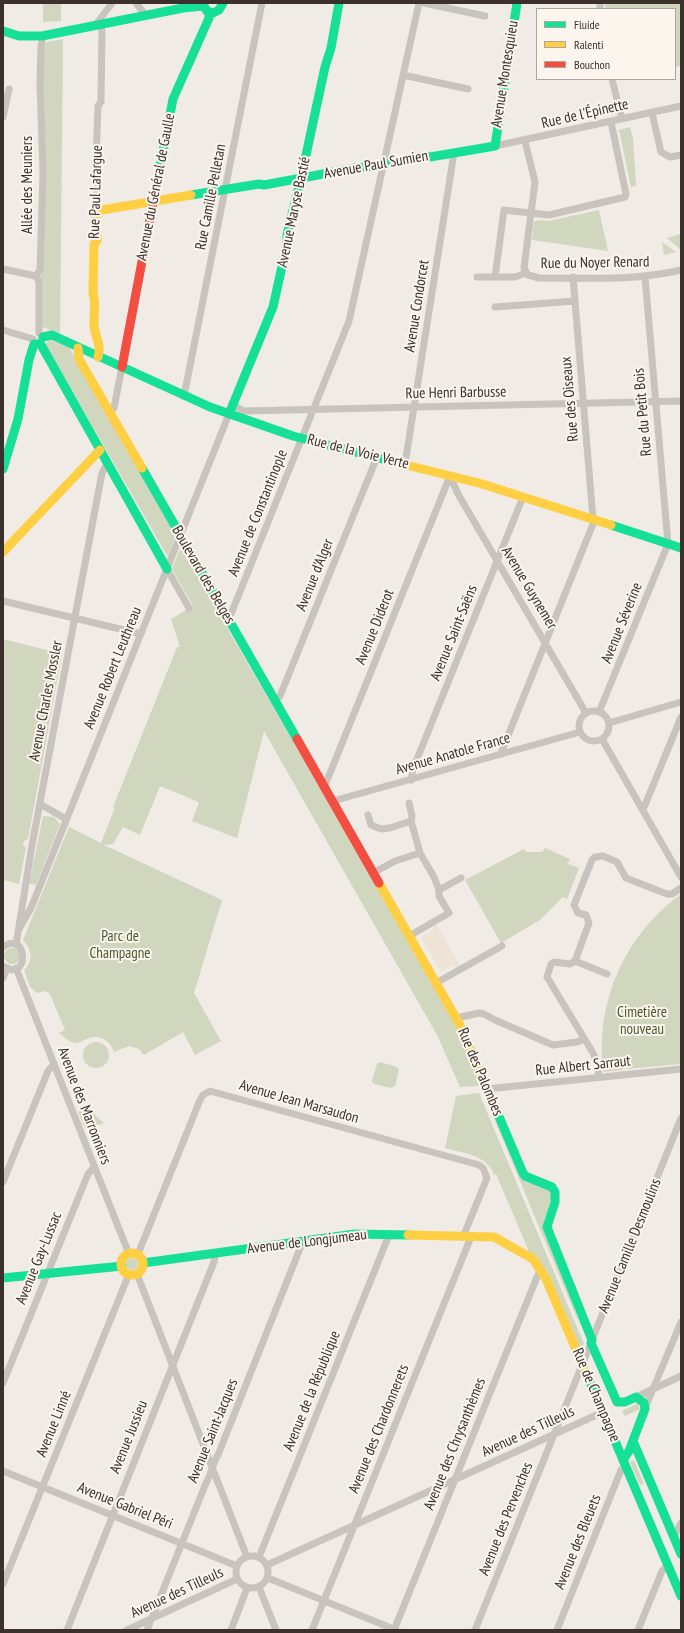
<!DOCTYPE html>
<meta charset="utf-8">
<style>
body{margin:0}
#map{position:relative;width:684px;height:1633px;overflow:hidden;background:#f0ebe5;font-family:"PT Sans Narrow",sans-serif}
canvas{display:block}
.frame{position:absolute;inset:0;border:4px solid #3b302b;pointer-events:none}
.legend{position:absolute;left:536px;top:8px;width:140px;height:72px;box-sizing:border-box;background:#fbf5ee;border:1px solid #aea6a0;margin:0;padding:5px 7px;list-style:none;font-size:12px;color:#3b302b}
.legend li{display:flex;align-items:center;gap:8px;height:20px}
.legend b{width:20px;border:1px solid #aea6a0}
</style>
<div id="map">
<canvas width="684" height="1633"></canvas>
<div class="frame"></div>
<ul class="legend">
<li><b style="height:5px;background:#16e098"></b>Fluide</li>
<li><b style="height:5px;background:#ffcf43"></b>Ralenti</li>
<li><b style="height:5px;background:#f24e42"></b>Bouchon</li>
</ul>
</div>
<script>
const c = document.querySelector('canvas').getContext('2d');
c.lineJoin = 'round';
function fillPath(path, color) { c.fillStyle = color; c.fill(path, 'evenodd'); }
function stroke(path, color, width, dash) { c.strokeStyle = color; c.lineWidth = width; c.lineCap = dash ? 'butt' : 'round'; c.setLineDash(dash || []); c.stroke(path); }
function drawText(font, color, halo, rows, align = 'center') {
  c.font = font + ' "PT Sans Narrow",sans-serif'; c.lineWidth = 4; c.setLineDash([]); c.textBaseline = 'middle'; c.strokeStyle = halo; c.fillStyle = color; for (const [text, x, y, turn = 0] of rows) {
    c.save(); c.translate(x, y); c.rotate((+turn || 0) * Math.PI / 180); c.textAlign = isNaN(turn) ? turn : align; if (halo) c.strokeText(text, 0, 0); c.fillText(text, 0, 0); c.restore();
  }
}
const green = new Path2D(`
 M43,3H61V21L43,22Z
 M604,3H681V66L675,67V9H606Z
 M63,39L60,334L40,326L43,47L47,42Z
 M630,127L633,139L636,186L631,187L619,130Z
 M599,210L608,251L532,240L534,222L538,220L549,221Z
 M681,234V250L667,238Z
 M662,242L676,252L664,255Z
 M50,340L69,347L176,535L168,557L45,344Z
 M182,550L454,1019L481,1085L480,1086L460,1087L437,1035L264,731L237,838L192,821L199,802L160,786L140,835L123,827L113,844L104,845L222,900L194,993L221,1041L195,1055L183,1032L144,1055L139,1049L129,1046L114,1052C111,1042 101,1034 90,1038C84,1039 81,1043 75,1043C69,1042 64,1037 59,1033L65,1030L50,994L45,991L37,993L30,987L24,970C34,961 32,950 23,940L69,827L101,843L115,808L113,807L177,647H180L171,619L193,606L172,569L179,551Z
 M3,639L62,654L28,839L24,841L23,845L26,848L19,884L3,880Z
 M43,816L54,817L60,824L36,885L29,884Z
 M545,848L570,859L568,864L579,868L567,899L563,897L540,920L501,943L465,880L524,849L526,852H542Z
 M681,894V1064L627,1069L625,1067L622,1070L603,1072C595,1002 624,936 681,894Z
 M4 956a8 8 0 1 1 16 0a8 8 0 1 1-16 0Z
 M83 1055a13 13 0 1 1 26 0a13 13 0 1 1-26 0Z
 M380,1062L397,1067L399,1070L395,1086L391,1088L374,1084L372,1081L377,1064Z
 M479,1093L584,1344L579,1347L528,1251V1249L496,1174L494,1175C488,1155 463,1153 445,1148L456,1096Z
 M488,1104L520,1173L553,1192L544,1221L581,1328Z
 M91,1107L96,1116L104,1123L85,1129L78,1111Z
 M126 1264a6 6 0 1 1 12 0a6 6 0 1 1-12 0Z
 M638,1403L640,1409L625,1416L622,1411Z
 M634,1460L644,1484L640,1485L630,1462Z`);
const plaza = new Path2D(`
 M436,923L460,966L456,968L453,964L441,972L421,937L434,930L432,926Z`);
const street = new Path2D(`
 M136,3L143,12
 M424,3L485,16
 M600,9V3
 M97,23L112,3
 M403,75L468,89
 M612,79L622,119
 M652,113L661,152L670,157L681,155
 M3,117L9,89
 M525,141L535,182L524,268L528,275L539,278C586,278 635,281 681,270
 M495,146L681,106
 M96,211L98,180L96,161L98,106L101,102L102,32L101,26
 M3,269L36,276
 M526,273L515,277H495L504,210L549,215L625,197L626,194L611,122
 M36,276L40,270L43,173L40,84L41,46L43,36
 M36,276L39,282V333
 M477,277H495
 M573,277L593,519
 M645,277L668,544
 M495,307L575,301
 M3,330L33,339
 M184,396L262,3
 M233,405L244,411L681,401
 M109,410L114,408L122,367
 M405,464L454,153
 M450,476L458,494L586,713
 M167,569L189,608
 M3,601L141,634
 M227,618L231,614L349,321L419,3
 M275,702L280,696L377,457
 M579 726a15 15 0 1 1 30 0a15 15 0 1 1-30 0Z
 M599,712L668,544
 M609,723L681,702
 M602,739L681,877
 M501,753L595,519
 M411,780L413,769L523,497
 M323,786L326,783L450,476
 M333,801L580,732
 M409,803L412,816L411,821L420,853L434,877L439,890V896L449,913L409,936
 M40,804L66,819
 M643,810L681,717
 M368,815L371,825L381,829L390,828L411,821
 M373,873L395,861L420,853
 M439,890L461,878
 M19,929L31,908L229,414
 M16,945L32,845L102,473L107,464
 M3,947C28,929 30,984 3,966
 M575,961L607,974
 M16,968L129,1254
 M3,978L7,968
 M436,983L502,946
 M456,1018L479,1013L484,1014L495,1020L553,1045L577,1042L584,1039
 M599,1077L597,1062L593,1053L547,977L551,964L554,962L570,964L575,961L589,923L586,915L578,913L574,905L592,860L595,857L603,856L617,862L626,878L667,894H672L681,888
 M487,1089L681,1069
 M3,1182L48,1071L54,1064
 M138,1254L200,1100L203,1095L210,1091L479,1165L483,1168L487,1178L463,1237
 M137,1274L247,1557
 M592,1340L681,1118
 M3,1383L88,1174L94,1167
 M636,1397L681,1376
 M645,1408L681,1322
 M3,1471L237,1566
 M674,1537L681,1523
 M236 1572a16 16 0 1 1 32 0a16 16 0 1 1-32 0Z
 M259,1557L389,1235
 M267,1565L603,1412
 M268,1578L396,1630
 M3,1584L129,1274
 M259,1587L276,1630
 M67,1630L214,1262L215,1254
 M127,1630L237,1579
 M147,1630L206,1483C212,1473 212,1464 218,1455L303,1241
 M231,1630L247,1588
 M312,1630L471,1237
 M394,1630L537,1277L541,1269
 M475,1630L591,1343
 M557,1630L621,1470L626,1467
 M638,1630L662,1571L668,1566`);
const fast = new Path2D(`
 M202,3L207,11L213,13L219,10L223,3
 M3,31L19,36H42L183,8L203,6
 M303,169L325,67L331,48L339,3
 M158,177L173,99L209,18V12
 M191,195L259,184L264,185L355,168L378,166L424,156L430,157L495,146L517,3
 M43,337L52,335L210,407L293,436L390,461
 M40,343L167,569
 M229,414L273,307L287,244V235L301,178
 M142,468L297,739
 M3,469L18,419L29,360L34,344
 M611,525L681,548
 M483,1079L523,1173L525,1176L552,1187L555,1192V1202L547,1227L592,1340L591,1343L617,1402H625L636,1397L644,1403L645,1409L629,1451L623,1460
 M143,1263L355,1234L408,1235
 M3,1278L122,1266
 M586,1373L681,1596
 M633,1441L681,1554`);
const slow = new Path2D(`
 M78,348L79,359L142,468
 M98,357C102,345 95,337 94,326C93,315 97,305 93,294L94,244L97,241L96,211L191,195
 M390,461L479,483L611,525
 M3,552L100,450
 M379,883L460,1025L483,1079
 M408,1235L494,1237L533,1259L546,1279L586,1373
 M121 1264a11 11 0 1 1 22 0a11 11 0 1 1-22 0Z`);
const jam = new Path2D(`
 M122,367L158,177
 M297,739L379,883`);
const streetNames = [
 ["Avenue Montesquieu",505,74,-81],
 ["Rue de l'Épinette",585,114,-13],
 ["Avenue Paul Sumien",376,165,-10],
 ["Allée des Meuniers",28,185,-90],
 ["Avenue du Général de Gaulle",156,187,-79],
 ["Rue Paul Lafargue",96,192,-88],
 ["Rue Camille Pelletan",211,197,-79],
 ["Avenue Maryse Bastié",294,212,-78],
 ["Rue du Noyer Renard",595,263,-1],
 ["Avenue Condorcet",417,306,-81],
 ["Rue Henri Barbusse",456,393,-1],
 ["Rue des Oiseaux",570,399,-95],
 ["Rue du Petit Bois",643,412,-95],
 ["Rue de la Voie Verte",358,452,14],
 ["Avenue de Constantinople",258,513,-68],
 ["Boulevard des Belges",203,575,60],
 ["Avenue d'Alger",315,575,-68],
 ["Avenue Guynemer",529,588,59],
 ["Avenue Séverine",622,623,-68],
 ["Avenue Diderot",375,627,-68],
 ["Avenue Saint-Saëns",454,633,-68],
 ["Avenue Robert Leuthreau",113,668,-68],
 ["Avenue Charles Mossler",46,701,-79],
 ["Avenue Anatole France",453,754,-16],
 ["Rue Albert Sarraut",583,1066,-6],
 ["Rue des Palombes",480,1072,67],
 ["Avenue Jean Marsaudon",299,1102,16],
 ["Avenue des Marronniers",84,1106,69],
 ["Avenue de Longjumeau",307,1242,-7],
 ["Avenue Camille Desmoulins",630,1246,-68],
 ["Avenue Gay-Lussac",39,1258,-68],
 ["Avenue de la République",312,1391,-68],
 ["Rue de Champagne",596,1395,67],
 ["Avenue Linné",54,1424,-68],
 ["Avenue des Chardonnerets",379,1429,-68],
 ["Avenue Saint-Jacques",213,1431,-68],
 ["Avenue des Tilleuls",528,1432,-25],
 ["Avenue Jussieu",129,1437,-68],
 ["Avenue des Chrysanthèmes",455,1444,-68],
 ["Avenue Gabriel Péri",125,1506,22],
 ["Avenue des Pervenches",506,1519,-68],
 ["Avenue des Bleuets",578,1542,-68],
 ["Avenue des Tilleuls",177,1593,-25]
];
const parkNames = [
 ["Parc de",120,937],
 ["Champagne",120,954],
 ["Cimetière",642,1013],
 ["nouveau",642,1030]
];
fillPath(green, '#d1d6bf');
fillPath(plaza, '#eee3d5');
stroke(street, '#c9c3be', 7);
stroke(fast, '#16e098', 9);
stroke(slow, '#ffcf43', 9);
stroke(jam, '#f24e42', 9);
drawText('15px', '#3b302b', '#fbf5ee', streetNames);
drawText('15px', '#4a5a2e', '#fbf5ee', parkNames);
</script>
